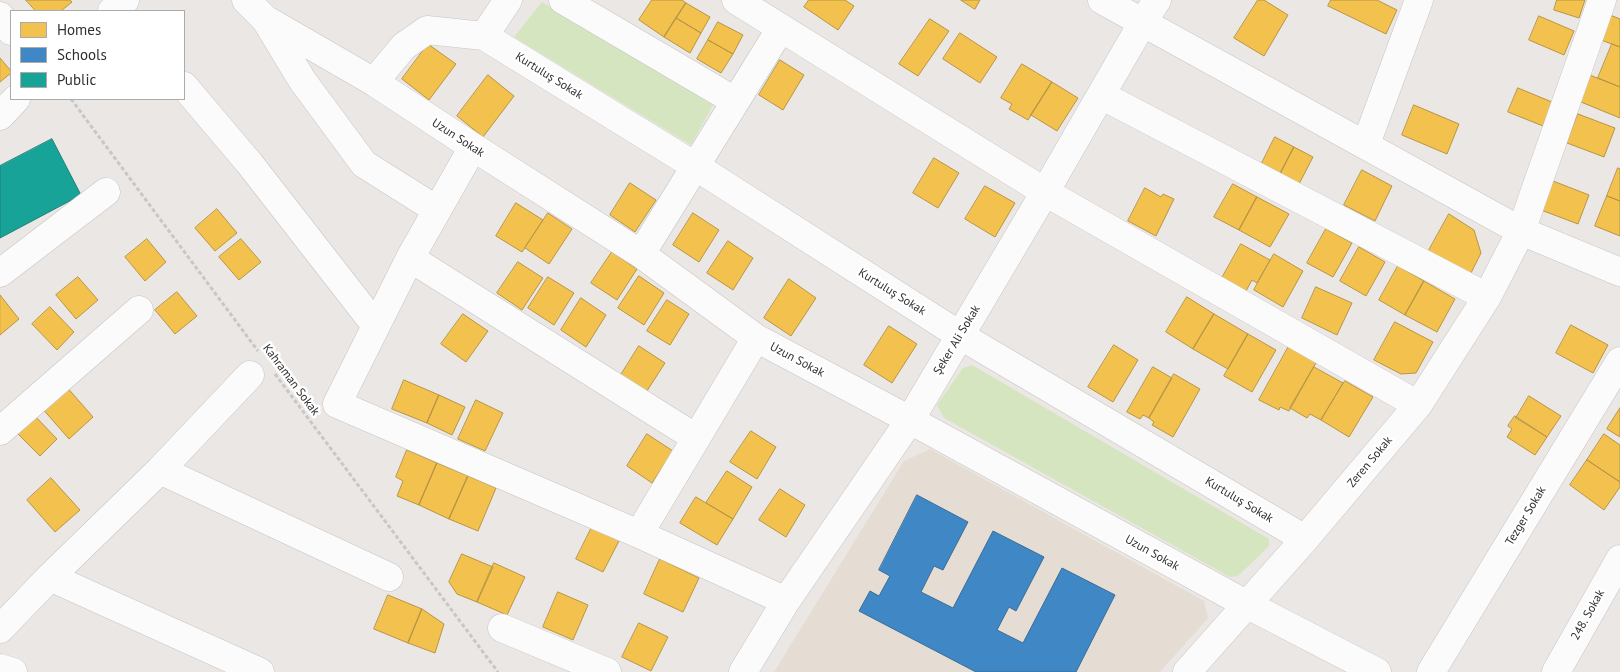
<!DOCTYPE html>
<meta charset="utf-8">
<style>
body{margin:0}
#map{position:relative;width:1620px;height:672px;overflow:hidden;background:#ebe7e4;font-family:"PT Sans",sans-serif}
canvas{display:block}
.legend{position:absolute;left:10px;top:10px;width:175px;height:90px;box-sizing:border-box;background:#fff;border:1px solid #ababab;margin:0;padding:6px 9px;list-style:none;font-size:15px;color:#2e2e2e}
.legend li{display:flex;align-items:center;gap:10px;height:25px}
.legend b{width:25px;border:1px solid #ababab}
</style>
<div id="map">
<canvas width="1620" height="672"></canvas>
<ul class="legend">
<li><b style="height:14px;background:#f2c14e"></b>Homes</li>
<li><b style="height:14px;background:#3f88c5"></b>Schools</li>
<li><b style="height:14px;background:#17a398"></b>Public</li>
</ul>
</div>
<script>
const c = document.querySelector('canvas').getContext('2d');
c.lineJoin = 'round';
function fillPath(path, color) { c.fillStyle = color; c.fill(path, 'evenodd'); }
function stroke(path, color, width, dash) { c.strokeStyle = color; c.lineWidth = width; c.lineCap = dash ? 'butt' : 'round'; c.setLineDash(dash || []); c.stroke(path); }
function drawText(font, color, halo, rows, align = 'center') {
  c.font = font + ' "PT Sans",sans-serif'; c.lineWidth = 5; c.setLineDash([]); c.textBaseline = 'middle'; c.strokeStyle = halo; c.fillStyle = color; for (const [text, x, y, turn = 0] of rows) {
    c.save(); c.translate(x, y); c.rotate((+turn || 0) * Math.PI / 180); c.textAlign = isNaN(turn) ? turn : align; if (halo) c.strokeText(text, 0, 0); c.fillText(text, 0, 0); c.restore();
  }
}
const education = new Path2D(`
 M930,449L1204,601L1208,618L1160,672H774L904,461Z`);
const green = new Path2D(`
 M542,2L713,105L691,145L514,37Z
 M972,365L1269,539V546L1238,576L1230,577L944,418L937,405L963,368Z`);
const homes = new Path2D(`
 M26,0H70L72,2L61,11H36Z
 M652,0H682L686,3L664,37L639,20Z
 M809,0H845L854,6L838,30L804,7Z
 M961,0H980L975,9Z
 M1258,0H1264L1288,15L1264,56L1234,38Z
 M1331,0H1377L1397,10L1386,34L1328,6Z
 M1557,0H1585L1579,18L1554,10Z
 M686,3L710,17L701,33L676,18Z
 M1610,15L1620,19V47L1601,40Z
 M1539,16L1574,31L1564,55L1529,40Z
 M676,18L701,33L690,53L664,37Z
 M930,19L949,31L918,76L899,64Z
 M718,22L743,35L733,54L708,40Z
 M960,33L997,57L980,83L943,59Z
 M708,40L733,54L721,73L697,59Z
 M428,44L456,64L429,100L402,79Z
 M1612,44L1620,47V87L1598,78Z
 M0,58L11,71V73L0,82Z
 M780,60L804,75L783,110L759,95Z
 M1022,64L1052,82L1028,120L1009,109L1012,104L1001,98Z
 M1587,74L1620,87V118L1576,100Z
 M488,75L514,96L483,137L457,116Z
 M1052,82L1078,98L1057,131L1031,115Z
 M1518,88L1552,102L1543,126L1508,112Z
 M1414,105L1459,124L1447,154L1402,135Z
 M1578,114L1615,128L1604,157L1567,143Z
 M1275,137L1294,147L1279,176L1260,167Z
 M1294,147L1313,157L1298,186L1279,176Z
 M934,158L959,173L938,208L913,193Z
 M1618,168L1620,169V201L1607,196Z
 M1362,170L1392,186L1375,221L1344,205Z
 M1553,181L1589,195L1578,224L1541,210Z
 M630,183L656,200L635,232L610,215Z
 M1233,184L1257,197L1239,230L1214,217Z
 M985,186L1015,203L995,237L965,219Z
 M1145,188L1161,197L1163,194L1174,199L1156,236L1128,221Z
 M1607,196L1620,201V236L1595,226Z
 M1257,197L1289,214L1270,247L1239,230Z
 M516,203L543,220L522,252L496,236Z
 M217,209L237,233L215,251L195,228Z
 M548,213L572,229L549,264L525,248Z
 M693,213L719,230L699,262L673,245Z
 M1449,214L1474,230L1481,253L1470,275L1428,252Z
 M1326,229L1352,243L1333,277L1307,263Z
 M147,239L166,262L145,281L125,257Z
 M241,239L261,262L239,280L219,257Z
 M728,241L753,258L733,290L707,273Z
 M1241,244L1270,260L1257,283L1252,280L1246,291L1222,278Z
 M1359,247L1385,262L1366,296L1340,281Z
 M612,252L637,269L617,300L591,283Z
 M1274,254L1303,271L1283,307L1254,290Z
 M518,262L543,278L522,310L497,293Z
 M1398,266L1424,281L1405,315L1379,300Z
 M639,276L664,293L644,325L618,308Z
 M78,277L98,300L76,319L56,295Z
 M548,277L574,293L554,325L528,308Z
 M789,279L816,298L791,336L764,318Z
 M1424,281L1455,299L1437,332L1405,315Z
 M1316,287L1352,303L1337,335L1302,318Z
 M177,292L197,316L175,334L155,310Z
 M0,295L19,319L0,335Z
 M1187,297L1214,314L1193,349L1166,332Z
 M581,298L606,315L586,347L561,330Z
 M667,300L689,314L670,345L647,331Z
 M50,307L74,332L57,350L32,324Z
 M463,314L488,331L466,362L441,344Z
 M1214,314L1248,334L1228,369L1193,349Z
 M1395,322L1433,342L1416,373L1401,374L1374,360Z
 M1571,325L1608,345L1593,373L1556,353Z
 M889,326L917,344L892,383L864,365Z
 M1248,334L1276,350L1252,392L1224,376Z
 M1114,345L1138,360L1113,402L1088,387Z
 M639,346L665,363L645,394L619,378Z
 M1289,346L1317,361L1289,411L1280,407L1279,410L1259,400Z
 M1153,367L1172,378L1149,418L1143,415L1140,419L1127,412Z
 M1314,367L1343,383L1321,420L1310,414L1307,418L1290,408Z
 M1174,374L1200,389L1173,437L1152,425L1154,422L1149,418Z
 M404,380L439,395L427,423L392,409Z
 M1345,381L1373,397L1349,437L1321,420Z
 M65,385L93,417L69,439L41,407Z
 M439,395L465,407L452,435L427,423Z
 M1529,396L1561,416L1547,437L1516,418Z
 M476,400L503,413L485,451L458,439Z
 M1620,408V437L1607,429Z
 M33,414L57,439L40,456L15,431Z
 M1515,416L1547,437L1535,455L1507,437L1512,429L1508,426Z
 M751,431L776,447L757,479L730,462Z
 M647,434L673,451L652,483L627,466Z
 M1604,434L1620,445V482L1587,460Z
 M407,450L437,463L419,505L397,496L403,481L396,477Z
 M1587,460L1620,482V487L1604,510L1570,485Z
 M437,463L468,476L449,519L419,505Z
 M727,471L752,487L733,519L706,503Z
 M468,476L496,488L478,531L449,519Z
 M51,478L80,510L55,532L27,500Z
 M780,489L805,505L786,537L759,520Z
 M696,497L733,519L717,545L680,523Z
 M593,525L620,539L603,572L576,559Z
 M462,554L493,567L477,602L457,594L449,582Z
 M660,559L699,578L683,612L644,594Z
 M494,563L525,577L507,615L477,602Z
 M558,592L588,605L573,640L543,627Z
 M388,595L422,609L408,643L374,629Z
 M422,609L444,624L435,653L408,643Z
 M639,623L668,637L651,671L622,657Z`);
const schools = new Path2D(`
 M917,495L968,522L943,570L934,566L921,592L953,608L993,531L1044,557L1016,611L1009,607L997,630L1023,643L1062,568L1115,595L1076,672H976L859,611L870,591L879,596L890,576L879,570Z`);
const public = new Path2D(`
 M52,139L81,195L0,238V166Z`);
const path = new Path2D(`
 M71,99L258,351
 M275,374L498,672`);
const minor = new Path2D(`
 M246,0L265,19L374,82L473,147L641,254L756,338L910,420L1246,604L1377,672
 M563,0L735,101
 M736,0L1045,192L1418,405
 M1102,0L1521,231L1620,272
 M112,11L125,0
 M0,16L11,31
 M267,22L302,80L364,164L437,210
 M484,36L508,0
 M374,82L404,46L427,30L484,36L695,166L961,336L1305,539
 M184,86L250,164L376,326
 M1101,95L1487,297
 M0,116L16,99
 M1366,144L1419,0
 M473,147L410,258L337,404L639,534L786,601
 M641,254L781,28
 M410,258L696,438
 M0,273L106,192
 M0,431L139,310
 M160,470L250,375
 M639,534L756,338
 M50,577L260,672
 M502,628L607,672
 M0,629L50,577L160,470L389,577
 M0,668L13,672
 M743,672L786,601L910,420L1045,192L1143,22L1157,0
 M1187,672L1305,539L1418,405L1487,297L1521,231L1602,0
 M1431,672L1620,361
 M1556,672L1620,559`);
const streetNames = [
 ["Kurtuluş Sokak",549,76,32],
 ["Uzun Sokak",458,138,33],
 ["Kurtuluş Sokak",892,292,32],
 ["Şeker Ali Sokak",957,340,-59],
 ["Uzun Sokak",797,360,28],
 ["Kahraman Sokak",291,380,53],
 ["Zeren Sokak",1370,462,-50],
 ["Kurtuluş Sokak",1239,500,31],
 ["Tezger Sokak",1526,516,-59],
 ["Uzun Sokak",1152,553,29],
 ["248. Sokak",1588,615,-61]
];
fillPath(education, '#e5dcd3');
fillPath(green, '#d4e5bf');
fillPath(homes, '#f2c14e');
stroke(homes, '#b79544', 1);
fillPath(schools, '#3f88c5');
stroke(schools, '#3a6d98', 1);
fillPath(public, '#17a398');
stroke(public, '#1e8078', 1);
stroke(minor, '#c6c4c4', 29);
stroke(path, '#c8c7c7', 3, [4, 2.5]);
stroke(minor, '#fcfbfb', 28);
drawText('12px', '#2e2e2e', '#fff', streetNames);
</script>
